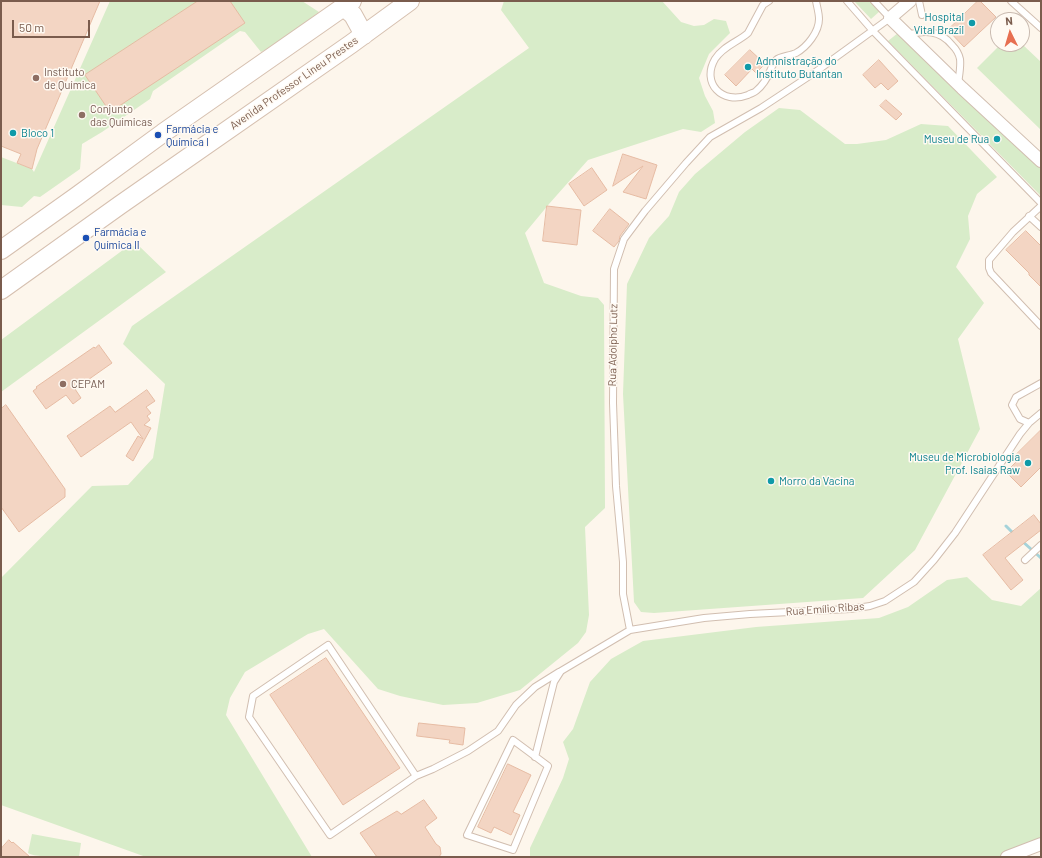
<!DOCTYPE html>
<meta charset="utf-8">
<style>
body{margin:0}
#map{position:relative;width:1042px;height:858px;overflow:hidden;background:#fdf6ec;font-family:Barlow,sans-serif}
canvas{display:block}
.frame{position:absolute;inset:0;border:2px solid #7a5c4d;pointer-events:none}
.north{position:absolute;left:990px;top:12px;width:40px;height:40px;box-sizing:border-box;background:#fffaf3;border:1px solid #cabbb1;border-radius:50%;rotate:355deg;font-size:11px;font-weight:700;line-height:16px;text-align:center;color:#7a5c4d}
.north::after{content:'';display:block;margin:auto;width:14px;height:18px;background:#e76f51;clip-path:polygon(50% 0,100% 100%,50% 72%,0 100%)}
.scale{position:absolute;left:12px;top:20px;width:78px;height:18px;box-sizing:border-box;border:2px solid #7a5c4d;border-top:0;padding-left:5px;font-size:12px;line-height:14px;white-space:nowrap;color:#7a5c4d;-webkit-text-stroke:3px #fffaf3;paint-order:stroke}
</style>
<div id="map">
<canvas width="1042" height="858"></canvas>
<div class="frame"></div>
<div class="north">N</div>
<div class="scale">50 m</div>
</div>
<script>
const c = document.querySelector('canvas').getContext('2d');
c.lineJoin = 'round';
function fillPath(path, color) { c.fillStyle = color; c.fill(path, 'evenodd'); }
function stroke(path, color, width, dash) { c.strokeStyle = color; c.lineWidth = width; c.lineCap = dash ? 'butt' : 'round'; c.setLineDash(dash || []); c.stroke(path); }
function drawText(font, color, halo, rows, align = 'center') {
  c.font = font + ' Barlow,sans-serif'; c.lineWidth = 3; c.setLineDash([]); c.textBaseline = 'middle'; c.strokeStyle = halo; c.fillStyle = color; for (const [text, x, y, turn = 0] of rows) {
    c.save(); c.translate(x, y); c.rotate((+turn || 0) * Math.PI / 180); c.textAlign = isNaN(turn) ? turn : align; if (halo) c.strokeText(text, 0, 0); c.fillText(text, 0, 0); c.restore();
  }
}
const green = new Path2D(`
 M110,1H302L319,12L275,45L261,52L245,32L240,31L153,91L150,99L102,132L82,144L80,169L40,197L34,196L22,207L1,205V157L32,169L34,172Z
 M504,1H662L681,22L694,26L704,25L714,19L726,21L730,33L709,54L699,78L705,96L713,111L715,123L701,132L683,129L588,160L549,204L525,233L544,283L581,296L598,298L604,305L605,508L585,527L589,615L586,632L578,643L520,690L477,703L443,705L400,696L378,689L324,629L308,634L245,672L230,698L226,715L312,857H146L1,805V578L92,486L128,485L153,458L165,384L123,344L132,326L529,48L501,10Z
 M854,1H870L880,11L871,19Z
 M898,33L1041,167V196L888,41Z
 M1001,44H1022L1041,62V130L977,68Z
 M779,108L800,110L845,144H857L886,140L921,124L948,126L997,177L977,194L968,216L970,239L956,267L984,303L958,339L980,429L915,550L863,598L654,613L641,612L634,602L623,394L627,284L649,238L669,216L679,192L695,174L745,132Z
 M138,245L166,272L1,392V340L127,247Z
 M967,577L992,600L1021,606L1041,588V844L1011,857H530V848L563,778L569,759L563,742L573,729L590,682L611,659L643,641L756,627L879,618L908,607L947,580Z
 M32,834L81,843L79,857C67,857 36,858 28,853Z`);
const stream = new Path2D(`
 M1006,526L1014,534
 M1022,541L1041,558`);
const building = new Path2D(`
 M1,1H100L37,149L32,169L17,163L21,154L1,146Z
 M198,1H230L245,23L110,112L85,75Z
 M978,1H980L996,17L964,47L948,30Z
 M750,50L765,64L756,73L752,69L736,86L725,75Z
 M879,60L898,81L888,90L881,83L875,88L863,75Z
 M886,100L902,114L896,120L880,106Z
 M623,154L657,165L646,199L623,192L643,166L613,186Z
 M592,168L607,190L584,206L569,184Z
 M547,206L581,210L577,245L543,241Z
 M610,209L629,224L620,236L619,241L614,247L593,231Z
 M1026,231L1041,246V287L1029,275V273L1006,250Z
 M99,345L112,363L75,389L81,398L73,404L66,395L46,409L33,391L37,388L36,387L94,347L95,348Z
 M147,390L155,401L146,407L151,413L147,416L150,420L144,425L151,428L133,461L126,456L138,436L143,439L131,422L81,457L67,436L110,406L115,412Z
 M6,405L65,489V497L19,532L1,507V409Z
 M1041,430V467L1021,487L1006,472L1020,458L1017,454Z
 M1034,515L1041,524V530L1005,558L1023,580L1011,590L983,555Z
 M326,658L400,768L343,805L270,695Z
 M419,723L465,728L463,745L449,743L450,740L417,736Z
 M508,764L531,775L513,812L520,815L511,835L494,827L491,833L478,827Z
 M424,800L437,818L425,827L436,844L440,847L441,854L439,857H377L360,833L397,811L401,814Z
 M9,840L12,843L13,842L30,857H1V849Z`);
const lane = new Path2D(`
 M769,1L763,5L748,33C738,42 723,46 715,59C701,83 722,105 748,95C751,93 754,93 756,91C762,86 767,79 770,71C772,67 773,63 776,60C780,56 790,56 796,53C807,47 819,32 819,19C819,13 817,7 816,1
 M847,1L873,31L1041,203
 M919,1L922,15
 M1011,1L1041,28
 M907,35C925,30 940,30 952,45C956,49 959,54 960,59C961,67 959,76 958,84
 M1041,206L1013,232L989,260V268L991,273L1041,326
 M1029,216L1041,227
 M1041,383L1016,397L1012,405L1020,419L1029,423L1041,413
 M1025,560L1041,545
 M630,630L704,618L750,614L850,609L870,606L885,601L914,582L934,560L955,533L1020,434L1029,423
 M513,740L548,766L513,850L467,835Z
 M535,757L554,682L561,671L630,630L623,594V562L616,486L613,403L614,269L624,239L645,211L686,163L710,137L761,108L814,73L890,18L874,1
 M416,776L330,835L249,717L253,696L328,645L416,776L433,769L468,751L498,731L516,705L535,687L559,672`);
const street = new Path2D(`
 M910,1L890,18L962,88L1041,161
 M1007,857L1041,844`);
const secondary = new Path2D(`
 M344,7L353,15L364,35
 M1,250L77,196L163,133L352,1
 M1,290L120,205L351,44L410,1`);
const markers = [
 [972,23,4,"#0f9aa8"],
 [748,67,4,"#0f9aa8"],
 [36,78,4,"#8d6e63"],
 [82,115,4,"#8d6e63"],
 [13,133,4,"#0f9aa8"],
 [158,135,4,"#1a4fb4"],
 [997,139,4,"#0f9aa8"],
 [86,238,4,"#1a4fb4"],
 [63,384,4,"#8d6e63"],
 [1028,463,4,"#0f9aa8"],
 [771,481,4,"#0f9aa8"]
];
const cultureNames = [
 ["Hospital",964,17],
 ["Vital Brazil",964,30],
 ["Admnistração do",756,61,"left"],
 ["Instituto Butantan",756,74,"left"],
 ["Bloco 1",21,133,"left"],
 ["Museu de Rua",989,139],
 ["Museu de Microbiologia",1020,457],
 ["Prof. Isaias Raw",1020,470],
 ["Morro da Vacina",779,481,"left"]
];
const educationNames = [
 ["Instituto",44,72],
 ["de Química",44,85],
 ["Conjunto",90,109],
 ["das Químicas",90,122],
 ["CEPAM",71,384]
];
const streetNames = [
 ["Avenida Professor Lineu Prestes",294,83,-35],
 ["Rua Adolpho Lutz",613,345,-89],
 ["Rua Emílio Ribas",825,609,-4]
];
const transitNames = [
 ["Farmácia e",166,129],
 ["Química I",166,142],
 ["Farmácia e",94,232],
 ["Química II",94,245]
];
fillPath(green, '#d8ecc9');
stroke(stream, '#a5d3da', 3);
fillPath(building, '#f3d5c3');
stroke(building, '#e6bba3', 1);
stroke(lane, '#d1beb0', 8);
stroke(street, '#d1beb0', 14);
stroke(secondary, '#d6c0b0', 20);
stroke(lane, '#fff', 6);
stroke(street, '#fff', 12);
stroke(secondary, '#fff', 18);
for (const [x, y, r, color] of markers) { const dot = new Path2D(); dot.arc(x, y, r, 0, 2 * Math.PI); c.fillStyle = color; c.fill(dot); stroke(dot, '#fffaf3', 1.5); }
drawText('11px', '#0d838f', '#fffaf3', cultureNames, 'right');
drawText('11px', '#785e54', '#fffaf3', educationNames, 'left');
drawText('11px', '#7a5c4d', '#fffaf3', streetNames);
drawText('11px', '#164399', '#fffaf3', transitNames, 'left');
</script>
